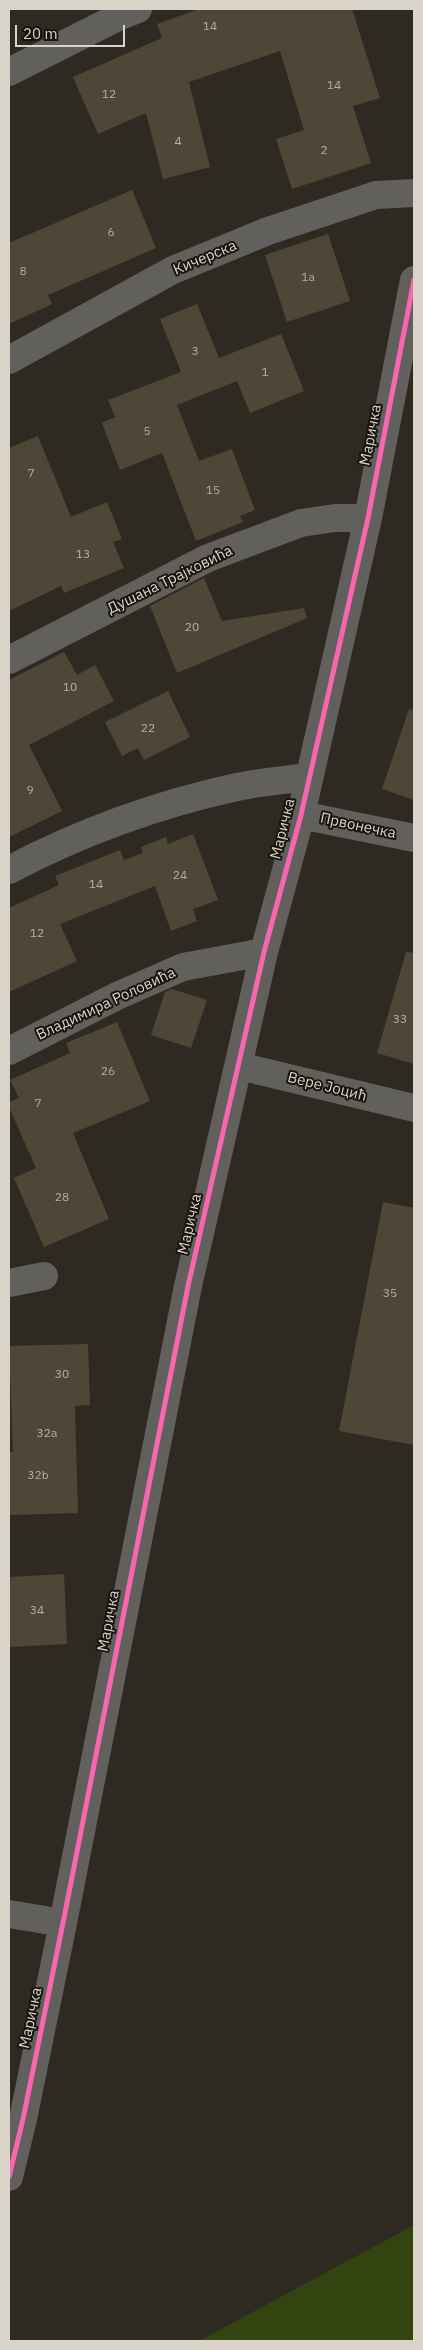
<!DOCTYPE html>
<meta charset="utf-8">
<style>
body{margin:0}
#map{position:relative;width:423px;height:2350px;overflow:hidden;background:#2f2a21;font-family:"IBM Plex Sans",sans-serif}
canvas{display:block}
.frame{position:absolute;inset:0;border:10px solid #d9d3c9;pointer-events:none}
.scale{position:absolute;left:15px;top:25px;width:110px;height:22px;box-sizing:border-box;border:2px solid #d9d3c9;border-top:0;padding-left:6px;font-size:15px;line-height:18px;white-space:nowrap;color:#d9d3c9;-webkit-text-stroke:4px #19150d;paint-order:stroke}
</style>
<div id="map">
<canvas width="423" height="2350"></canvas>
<div class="frame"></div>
<div class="scale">20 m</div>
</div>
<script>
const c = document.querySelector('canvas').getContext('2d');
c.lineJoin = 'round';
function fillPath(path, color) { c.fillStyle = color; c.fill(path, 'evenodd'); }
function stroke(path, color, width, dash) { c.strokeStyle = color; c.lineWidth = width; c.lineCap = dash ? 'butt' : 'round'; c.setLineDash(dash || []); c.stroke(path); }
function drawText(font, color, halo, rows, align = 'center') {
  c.font = font + ' "IBM Plex Sans",sans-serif'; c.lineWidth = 4; c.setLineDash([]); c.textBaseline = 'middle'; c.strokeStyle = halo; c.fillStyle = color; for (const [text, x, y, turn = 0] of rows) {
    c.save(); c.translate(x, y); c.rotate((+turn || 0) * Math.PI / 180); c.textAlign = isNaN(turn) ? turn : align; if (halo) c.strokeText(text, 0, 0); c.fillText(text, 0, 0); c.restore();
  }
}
const green = new Path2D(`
 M414,2225V2341H199Z`);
const building = new Path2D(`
 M199,9H352L380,98L353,106L371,163L292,189L276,139L304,130L280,51L189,82L210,167L163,179L146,113L98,134L73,77L162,38L157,24Z
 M132,190L156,248L48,295L52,304L9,324V243Z
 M328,234L350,301L287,322L265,255Z
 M197,304L219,358L281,334L304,391L250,413L237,381L177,405L199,461L232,449L255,510L240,516L243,522L196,541L162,453L120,470L102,423L115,417L108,400L181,372L160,319Z
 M38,436L71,517L107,502L122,539L113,542L124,568L64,593L61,586L9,611V448Z
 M204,578L222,621L304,608L307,618L177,673L150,606Z
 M64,652L77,675L95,665L114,701L29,745L62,811L9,837V680Z
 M168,691L190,737L144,760L138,748L122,756L105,722Z
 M409,709L414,710V800L382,789Z
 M193,834L218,900L193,909L197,921L171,931L155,886L60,924L77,961L9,992V908L59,885L55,876L120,850L124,860L143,853L141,847L166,837L168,844Z
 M406,952L414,953V1064L377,1053Z
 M172,989L207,1000L191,1048L151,1035L165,992Z
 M117,1022L150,1101L73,1133L109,1219L44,1247L14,1178L36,1168L9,1107V1102L19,1098L10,1080L70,1053L66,1043Z
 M383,1202L414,1208V1445L339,1431Z
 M88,1344L90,1405L75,1406L78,1513L9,1515V1452H13L9,1346Z
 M64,1574L67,1644L9,1647V1577Z`);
const minor = new Path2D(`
 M9,72L118,17L138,9
 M9,360L173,270L268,231L376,195L414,193
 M9,660L208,558L301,523L335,518H368
 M301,815L414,838
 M9,870C79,833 159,804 237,787C260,782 285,780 308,777
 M9,1051L117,996L183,967L264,952
 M239,1066L414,1108
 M9,1283L44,1276
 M9,1914L63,1923
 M9,2177L23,2119L63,1923L188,1286L264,952L301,815L368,518L414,280`);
const cycleway = new Path2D(`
 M9,2177L23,2119L63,1923L188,1286L264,952L301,815L368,518L414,280`);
const numberNames = [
 ["14",210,27],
 ["14",334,86],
 ["12",109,95],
 ["4",178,142],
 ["2",324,151],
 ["6",111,233],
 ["8",23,272],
 ["1a",308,278],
 ["3",195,352],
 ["1",265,373],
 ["5",147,432],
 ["7",31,474],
 ["15",213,491],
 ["13",83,555],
 ["20",192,628],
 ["10",70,688],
 ["22",148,729],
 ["9",30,791],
 ["24",180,876],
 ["14",96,885],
 ["12",37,934],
 ["33",400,1020],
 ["26",108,1072],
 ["7",38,1104],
 ["28",62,1198],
 ["35",390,1294],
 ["30",62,1375],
 ["32a",47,1434],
 ["32b",38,1476],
 ["34",37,1611]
];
const streetNames = [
 ["Кичерска",205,258,-23],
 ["Маричка",371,435,-79],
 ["Душана Трајковића",170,580,-26],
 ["Првонечка",358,826,12],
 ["Маричка",283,829,-76],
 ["Владимира Роловића",106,1004,-25],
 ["Вере Јоцић",327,1087,14],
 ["Маричка",190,1224,-77],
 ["Маричка",109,1621,-79],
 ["Маричка",31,2018,-78]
];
fillPath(green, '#32440f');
fillPath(building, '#4e4738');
stroke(minor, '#61605c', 28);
stroke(cycleway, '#f766af', 5);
drawText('12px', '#b6b0a5', null, numberNames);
drawText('15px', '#d9d3c9', '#19150d', streetNames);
</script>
